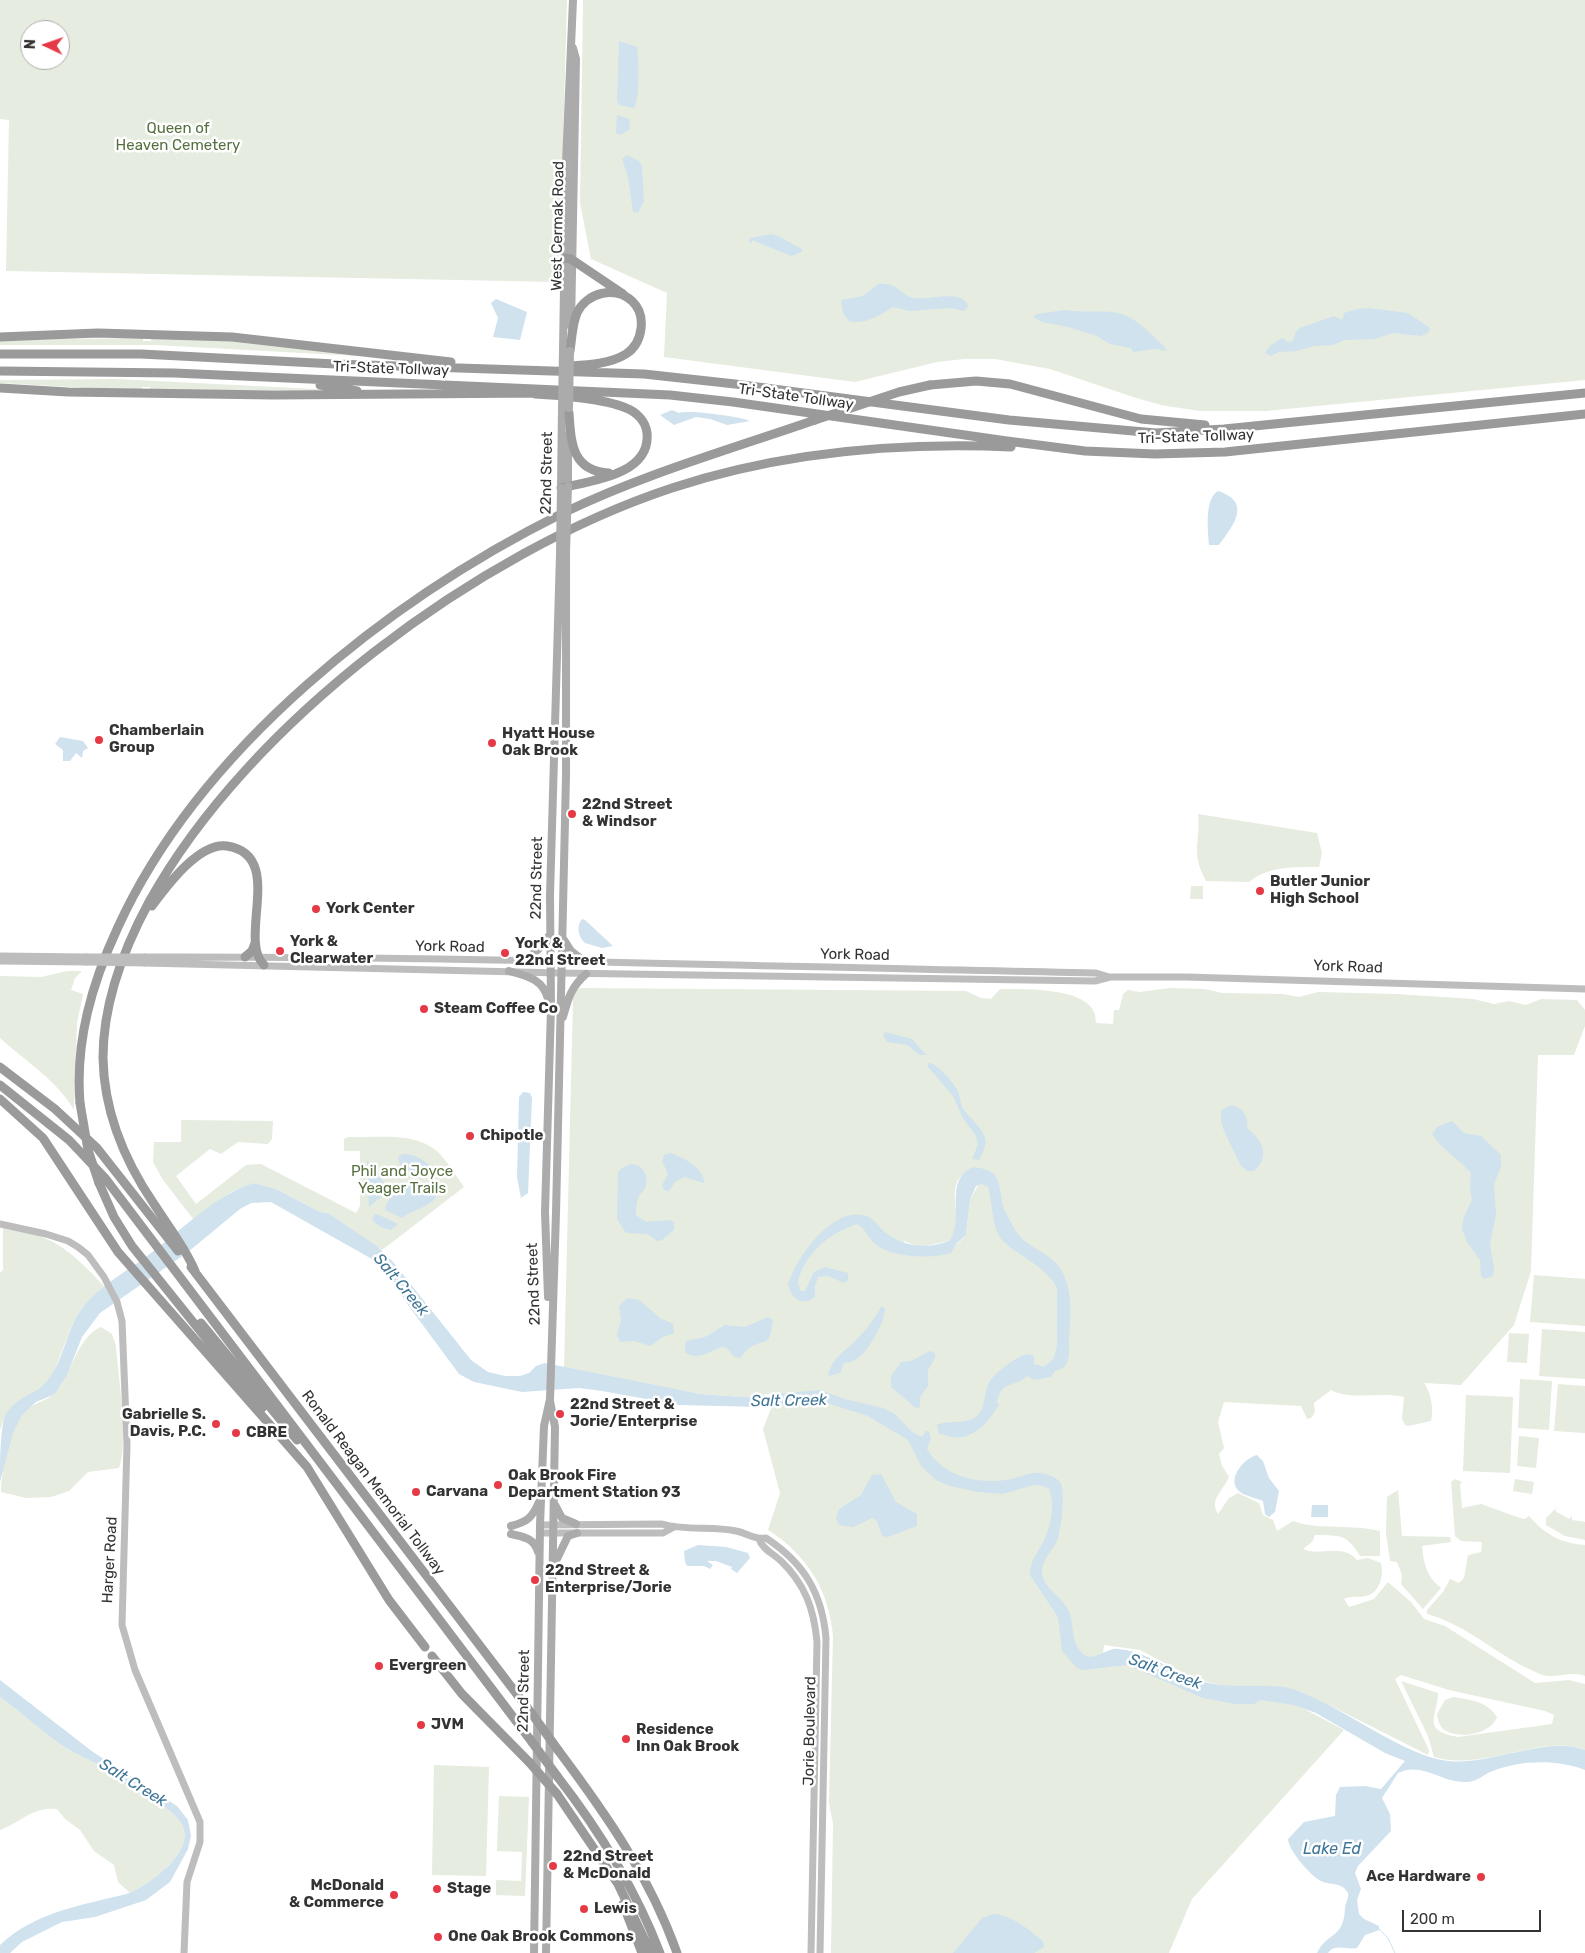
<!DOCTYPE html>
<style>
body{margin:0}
#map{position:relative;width:1585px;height:1953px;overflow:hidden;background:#fff;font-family:Rubik,sans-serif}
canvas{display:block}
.north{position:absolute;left:20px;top:20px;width:50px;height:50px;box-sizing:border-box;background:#fff;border:1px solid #adadad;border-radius:50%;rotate:273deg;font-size:14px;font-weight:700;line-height:20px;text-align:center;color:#333}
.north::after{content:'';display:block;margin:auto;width:18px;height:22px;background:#e63946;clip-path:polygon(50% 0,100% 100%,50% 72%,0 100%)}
.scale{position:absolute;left:1402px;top:1910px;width:139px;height:22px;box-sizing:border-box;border:2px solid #333;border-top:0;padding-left:6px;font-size:15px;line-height:18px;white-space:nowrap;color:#333;-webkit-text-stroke:4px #fff;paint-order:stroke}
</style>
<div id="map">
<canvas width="1585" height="1953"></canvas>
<div class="north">N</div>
<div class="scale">200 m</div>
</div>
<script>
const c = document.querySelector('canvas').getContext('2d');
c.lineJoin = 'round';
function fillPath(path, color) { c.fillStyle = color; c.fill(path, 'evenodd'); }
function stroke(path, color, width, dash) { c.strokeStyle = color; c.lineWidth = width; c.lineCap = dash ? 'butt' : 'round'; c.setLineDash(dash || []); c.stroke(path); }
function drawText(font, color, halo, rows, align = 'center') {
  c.font = font + ' Rubik,sans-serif'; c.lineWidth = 5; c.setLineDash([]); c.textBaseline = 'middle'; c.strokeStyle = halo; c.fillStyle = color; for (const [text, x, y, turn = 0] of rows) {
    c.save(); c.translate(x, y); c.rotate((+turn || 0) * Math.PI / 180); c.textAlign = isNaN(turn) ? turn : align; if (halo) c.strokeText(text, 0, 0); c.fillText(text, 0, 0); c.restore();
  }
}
const green = new Path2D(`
 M0,0H567L559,282L6,271L9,120L0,119ZM30,30H60V60H30Z
 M583,0H1585V380L1266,411H1199L1161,405L1133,397L1050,369L995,359H964L937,362L855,382L664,357L667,293L591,259L580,203Z
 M151,337L250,342L375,357L156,345H0V340L143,338V341H151Z
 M116,379L335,390H150V387H142V391L0,383V380Z
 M1198,814L1317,833L1322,853L1319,867C1294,867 1268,866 1249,882L1206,881C1190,851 1201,843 1198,814Z
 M1191,886H1203V899H1190Z
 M67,971H82L75,978L71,990L83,994L77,1023L74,1110C56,1079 26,1062 0,1038V976L41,977Z
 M580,988L966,991L981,998L991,999L1000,989C1022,989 1089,987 1095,1015C1096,1018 1095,1020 1096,1023L1113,1024L1114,1010H1119L1123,994L1128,990L1139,992L1170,988L1205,989L1222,993L1283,994L1299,997L1318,992L1396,994L1473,999L1494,1004L1509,1001L1526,1005L1541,999L1577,1000L1585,1010V1026L1574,1055H1538L1531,1271L1514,1325L1461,1385L1424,1383C1431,1392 1434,1410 1431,1421L1408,1426L1405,1425L1402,1419L1404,1397C1381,1391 1352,1401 1331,1390L1314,1403L1315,1412L1311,1418L1307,1419L1301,1406L1224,1402L1218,1422L1224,1448L1219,1454L1222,1466L1229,1477C1223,1491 1209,1499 1218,1514L1229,1498L1238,1493L1259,1503L1263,1515L1273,1520L1277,1531L1293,1521C1316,1530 1353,1524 1380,1531V1556H1360C1346,1533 1341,1536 1315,1535L1312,1542L1303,1549C1319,1557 1343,1543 1357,1560L1368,1558L1381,1563C1384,1575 1380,1594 1365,1596C1358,1598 1351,1595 1344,1599L1349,1607L1374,1599L1388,1582L1411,1602L1424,1619L1445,1626L1535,1683L1569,1680L1585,1684V1750C1542,1733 1486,1772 1434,1757L1428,1736L1401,1681L1438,1693C1437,1718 1421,1730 1458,1737L1552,1724L1554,1715L1545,1711L1449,1690L1401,1675L1395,1679L1429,1750L1428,1755L1335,1708L1289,1688L1225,1686L1195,1679L1140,1650L1104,1645L1102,1666L1129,1662L1264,1699L1295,1704L1344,1730L1192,1899L1169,1953H831L833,1824L829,1803L833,1636C829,1590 807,1555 768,1530L780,1493L763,1429L777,1393L743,1397L700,1394L564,1369L573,999L575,992ZM973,1167L986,1171L970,1200L966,1235C946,1258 925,1258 898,1253L904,1241L920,1247L949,1241C965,1221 948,1198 958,1180C961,1175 969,1171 973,1167Z
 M181,1120L273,1121L272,1139L268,1144L238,1142L221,1154L210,1149L176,1176L196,1204L246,1165L261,1164L356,1213L360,1206V1151H344V1139L348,1137C377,1138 415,1131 438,1152C448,1162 456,1176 464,1187L382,1250L328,1213L320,1212L276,1189L254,1183L231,1192L194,1220L163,1180L153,1162L154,1142H181Z
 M3,1226C15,1232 24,1231 36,1235C64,1243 85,1266 104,1286L81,1310L72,1325L53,1374L45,1384L5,1416L0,1430V1273L3,1270Z
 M1534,1275L1585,1279V1326L1530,1322Z
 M101,1327L112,1334L116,1346C118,1374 129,1444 119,1468L88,1472L69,1491L51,1497L26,1498L1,1492C1,1473 10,1431 21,1415C30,1403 47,1402 56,1392C71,1374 78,1336 101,1327Z
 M1542,1329L1585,1332V1379L1539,1376Z
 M1509,1333L1529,1334L1527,1363L1507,1362Z
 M1520,1379L1552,1381L1549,1430L1518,1428Z
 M1558,1384L1585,1386V1433L1554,1431Z
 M1466,1395L1513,1397L1510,1473L1463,1471Z
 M1519,1436L1539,1438L1536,1468L1517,1466Z
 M1455,1479L1462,1482L1460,1485L1462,1508L1481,1504L1520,1518L1525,1519L1529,1516C1544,1534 1562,1544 1585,1545V1676C1570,1670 1554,1680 1540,1674C1500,1658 1468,1625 1427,1614V1610L1443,1592L1450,1579L1459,1583L1464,1578L1468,1555L1481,1552L1482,1542L1461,1541L1455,1536L1451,1482Z
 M1515,1479L1534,1482L1532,1494L1513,1491Z
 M1398,1490L1402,1536L1450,1537L1451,1542L1422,1546C1424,1564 1426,1576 1441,1588L1423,1609L1401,1584L1402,1575L1397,1562L1390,1561L1386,1533L1387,1497Z
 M1557,1507L1555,1511L1569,1519L1572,1516V1520L1585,1522V1540L1565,1536L1546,1525V1518Z
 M0,1697C21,1712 41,1731 63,1746C77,1755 93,1761 107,1770C117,1776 126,1786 137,1792C152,1801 171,1807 181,1823C198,1850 151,1883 130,1893L118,1882L114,1865L94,1851L80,1830L65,1819L57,1809C31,1807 22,1822 0,1830Z
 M1453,1697C1471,1700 1487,1701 1497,1717C1491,1734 1461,1739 1446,1731C1440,1728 1438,1721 1437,1714L1445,1700Z
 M434,1765L489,1767L486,1876L432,1875Z
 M499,1796L529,1797L525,1896L496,1895V1880L521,1881L522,1852L497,1851Z`);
const water = new Path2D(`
 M619,41L637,47C639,59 640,99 634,108L619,105L617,101Z
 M617,115L629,119L630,129L621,135L616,133Z
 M627,155L639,161L642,166L644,201L638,213L633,212L628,177L622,159Z
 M771,234L778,236L802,249V252L791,256L752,240L751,244L749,242L750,238Z
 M880,283C884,285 887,283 891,285C900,288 905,297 914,298C929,301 962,288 968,306L964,311L951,308L910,311L893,307C879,316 864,325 849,321L843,313L841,300L863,296Z
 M496,299L527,312L520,340L493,337L498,318L491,303Z
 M1368,308L1408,313L1430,328L1428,333L1421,336L1393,333L1375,339L1345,340L1333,345L1314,346L1297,351L1279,352L1271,356L1265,353L1270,346L1282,338L1288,342L1293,341L1296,331L1300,328L1334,316L1342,320L1344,313L1358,309Z
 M1065,310C1106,316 1117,301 1151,334C1156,339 1164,345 1167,351L1154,349L1133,352L1131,348L1110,344L1097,336L1068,327L1042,322L1033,317L1037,314Z
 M672,410L679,413C686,409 744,417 750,421L727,425L710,419L696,417L674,425L660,415Z
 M1218,491C1252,502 1234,525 1219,545H1209C1208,531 1204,499 1218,491Z
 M60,737L83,741L88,748L83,751L82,758L76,753L70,761H63V750L55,744Z
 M582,919L585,920L613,946L602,948L585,943C578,937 576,926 582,919Z
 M885,1032L912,1039L926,1055H920L907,1045L887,1042L883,1035Z
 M928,1063C939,1064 952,1081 958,1091C960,1097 960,1104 964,1110C971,1119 981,1126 985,1138C987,1146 982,1153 979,1160L972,1159L978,1145L976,1136L963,1118L953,1096L928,1067Z
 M523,1092L530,1093L532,1098L528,1193L521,1198L517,1177L519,1097Z
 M1232,1105C1243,1108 1249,1117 1247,1128C1262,1139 1271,1157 1254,1171H1247L1241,1166L1224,1131L1221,1121V1110Z
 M1452,1121L1464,1133L1481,1136L1501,1155V1167L1494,1184L1496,1215L1490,1243L1494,1270L1493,1276L1484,1279L1481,1276L1480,1260L1467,1242L1462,1229L1463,1219L1472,1200L1470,1188L1471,1173C1459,1159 1442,1150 1432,1134L1437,1127Z
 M670,1153C682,1157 705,1168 704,1183L684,1177L675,1182L669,1191L664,1190L662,1185L668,1174L662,1161L664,1155Z
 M402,1154C415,1153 431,1162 434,1175L414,1171L402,1172L398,1158Z
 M367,1160L386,1185L381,1197L369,1207Z
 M631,1164C643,1164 650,1177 645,1188C643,1192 639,1194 638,1199C636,1204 636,1210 636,1215L646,1222L669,1220L674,1222V1230L662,1240L657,1241L648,1234L626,1233L617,1219L618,1172L622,1168Z
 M973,1167C1002,1170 998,1183 1003,1206C1003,1208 1015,1230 1017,1233C1026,1246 1045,1251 1056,1263C1074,1283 1071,1315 1069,1340C1069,1347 1070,1357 1067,1363C1065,1368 1060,1369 1055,1371L1051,1377L1034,1380L1027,1376C1014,1389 1003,1378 997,1402L999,1405C989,1421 974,1441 951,1437C947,1436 943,1434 939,1434L937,1425C951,1419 966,1426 978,1415C985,1408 984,1395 988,1385C991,1375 1017,1356 1027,1354L1034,1356V1364L1044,1367L1054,1358L1057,1345V1288C1046,1266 1021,1258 1004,1242C991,1230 993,1202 988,1187L982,1184L976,1186L970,1200L966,1235L956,1244L951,1253C931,1259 891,1258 875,1244C868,1237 865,1228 857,1224C831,1232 803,1254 798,1283L801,1291H805L814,1272L825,1267L848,1273V1280L844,1283L828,1276L818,1277L815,1286V1297C802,1307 792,1299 788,1285C796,1258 833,1205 866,1216C874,1218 879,1228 886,1233C904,1247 928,1249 949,1241C966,1219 942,1181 973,1167Z
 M254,1183L276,1189L320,1212L328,1213L377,1246L393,1262L471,1360L488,1372L505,1376H520L529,1373L536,1366L545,1363L700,1394L743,1397L820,1390L845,1399L883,1408L895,1414L912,1432L922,1437L926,1431H929L931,1438L927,1449C944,1478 981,1485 1012,1479C1020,1477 1027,1473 1036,1473C1042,1472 1055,1476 1060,1482C1066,1490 1061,1528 1058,1538C1054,1550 1041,1560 1042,1573C1044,1589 1060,1595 1067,1608C1075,1620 1070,1637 1079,1649C1089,1665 1101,1652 1113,1649C1117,1648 1123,1650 1126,1650C1151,1655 1171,1670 1195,1679C1224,1690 1254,1684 1285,1687C1296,1689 1308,1695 1318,1700C1356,1717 1407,1756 1448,1761C1492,1766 1546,1735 1585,1750V1770C1556,1759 1520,1760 1490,1772C1482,1776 1476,1782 1466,1782C1442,1783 1422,1761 1398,1773L1382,1798L1390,1814L1391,1831L1358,1866L1355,1873L1361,1889L1357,1900L1359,1914L1364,1919L1379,1926V1930L1365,1935L1357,1948C1346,1950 1335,1943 1328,1953H1317C1327,1932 1344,1939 1345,1908C1345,1903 1349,1899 1348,1893C1341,1881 1331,1886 1321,1881C1311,1876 1288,1850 1288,1839L1304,1822L1335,1816L1336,1795L1340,1787L1365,1786L1381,1789L1405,1761L1385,1753L1316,1713L1294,1705L1261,1700L1254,1704H1236L1203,1698L1127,1665L1084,1670L1077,1668L1062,1651L1058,1617L1030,1575C1030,1562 1035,1557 1041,1546C1050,1531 1056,1506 1049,1489L1043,1486L1033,1485L1003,1494L978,1492L950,1486L936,1480L921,1466L908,1440L868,1416L820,1401L761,1407L679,1405L602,1391L579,1388L522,1392L474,1382L459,1374L408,1305L386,1270L379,1263L271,1202L251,1203L240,1209L188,1252L100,1313L82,1337L67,1375L55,1394L36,1402L22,1415L13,1433L0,1482C0,1462 0,1437 4,1418C14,1396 35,1396 46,1382C64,1362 65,1332 81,1310C99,1285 127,1272 151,1253C183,1229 215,1195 254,1183Z
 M411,1183L431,1189L436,1197C429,1208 413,1209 402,1218L385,1210C387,1199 399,1184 411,1183Z
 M375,1214H377L398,1224L391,1230C384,1229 375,1225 372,1219Z
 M627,1298L639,1300L660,1318L673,1324L674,1333L661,1338L651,1346L634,1341L620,1342L617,1335L621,1320L619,1306Z
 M881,1307L885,1308C886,1321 865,1359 851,1362C849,1363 846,1362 844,1363L840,1373L828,1376C833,1356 844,1353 857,1339C867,1329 874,1319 881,1307Z
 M768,1317L773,1320C769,1351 766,1336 748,1349C745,1351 743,1356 740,1358L734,1357L727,1348L722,1347C709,1351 698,1362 685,1352L686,1341L705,1337L725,1325L745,1327Z
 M930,1351L935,1353V1358L928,1370V1386L920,1397V1407L916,1408L891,1387V1376L901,1362L911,1361Z
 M1257,1455L1263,1461L1269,1478L1279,1491L1275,1512L1269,1517L1265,1514L1263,1501C1256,1498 1246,1496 1240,1492C1225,1480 1244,1458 1257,1455Z
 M881,1474L896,1502L917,1514V1526L888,1537L882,1536L877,1521L872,1518L853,1527L839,1525L836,1518L839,1509L861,1495L872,1475Z
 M1312,1505H1328V1517H1311Z
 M698,1545L726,1547L748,1553L750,1558L737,1573L731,1569L732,1567L716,1561H707L713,1565L710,1569L704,1566H687L685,1562L684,1551Z
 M0,1680L93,1752L177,1806L188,1820L191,1836L188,1849L170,1882L146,1900L95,1917L62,1922L22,1942L10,1953H0V1945C36,1911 84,1905 130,1893C151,1883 198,1850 181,1823C171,1807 152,1801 137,1792C126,1786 117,1776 107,1770C93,1761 77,1755 63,1746C41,1731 21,1712 0,1697Z
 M993,1914C1012,1915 1029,1930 1043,1941L1044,1947L1034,1953H953L982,1918Z`);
const stream = new Path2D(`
 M1379,1929L1388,1938L1395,1953`);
const secondary = new Path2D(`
 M0,956L86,957
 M145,957C462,956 779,967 1096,973L1109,977
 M0,961L86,962
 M145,963L560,973L1095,981L1110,977H1187L1585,989
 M0,1224L46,1234L68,1241L78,1247L88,1255L104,1277L117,1302L122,1321L127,1444L122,1625L135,1670L200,1822V1842L187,1882L184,1953
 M540,1525L662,1524C686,1531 712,1526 736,1531C747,1533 755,1540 766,1538C804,1563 822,1593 826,1638L820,1953
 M540,1533H663L674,1527
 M759,1539C762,1549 774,1554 781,1561C805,1584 814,1609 817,1642L811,1953`);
const primary = new Path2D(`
 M571,326L576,59L573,48
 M563,350L566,162L573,0
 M568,486V435
 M561,488L562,408
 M562,937L571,951L585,962
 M525,961L543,945L548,937
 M509,971C527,976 543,979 548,999
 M563,1017C568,999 571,987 586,974
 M548,1297L545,1212L551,1008L550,895L560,554
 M555,1505L562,1518L576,1524
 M511,1526C527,1522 532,1518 539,1502
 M511,1534C524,1537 534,1538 538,1552
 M555,1563L568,1536L577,1533
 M534,1953L540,1525L544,1426L550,1399L556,1213L566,776V553
 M546,1953L555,1427L550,1401`);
const highway = new Path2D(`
 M565,258L571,259L623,294
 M0,337L98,333L232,337L451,362
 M0,354H141L335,364L644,374L735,384L1009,420L1156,433L1224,429L1585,393
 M570,366C588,365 610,364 626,354C643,343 647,315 632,301C615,285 586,293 577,313C572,325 572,338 570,351
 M0,371L174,373L670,395L733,402L1007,441L1085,451L1155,454L1225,452L1585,414
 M320,385L357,391
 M930,385L976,381L1010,384L1141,419L1205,425
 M0,388L68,392L273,395L541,393
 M535,394C559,395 605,399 626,408C637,412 646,422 647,433C651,475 590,481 561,488
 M569,413C571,443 572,471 609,473
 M152,906C167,886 199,842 227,846C286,855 237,939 264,965
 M245,957L252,951L255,943
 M0,1067L55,1109L97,1148L178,1251
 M0,1085L69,1140L105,1178L532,1742
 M0,1099L43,1138L118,1252L307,1467L389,1600L425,1647
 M80,1103C75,1041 92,983 118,927C200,748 390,599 563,513C644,474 731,449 815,420
 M99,1183L114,1217L132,1246L262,1408
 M191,1267L532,1714
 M195,1271C185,1247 168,1226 154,1204C124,1160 104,1112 103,1058C103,1002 123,950 149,902C249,721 478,552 672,488C782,452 896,442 1011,447
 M201,1323L297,1440
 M432,1656L462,1694L529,1762
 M558,1750C606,1814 650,1877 677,1953
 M557,1776C599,1830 635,1888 660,1953
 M557,1794L618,1884L651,1953
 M623,1904L642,1953`);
const secondaryBridge = new Path2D(`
 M86,957H145
 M86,962L145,963`);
const primaryBridge = new Path2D(`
 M562,408L563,350
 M569,408L570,351
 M566,553L568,486
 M560,554L561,488`);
const highwayBridge = new Path2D(`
 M815,420L899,392L930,385
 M80,1103L88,1150L99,1183
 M532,1714L558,1750
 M532,1742L557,1776
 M529,1762L557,1794`);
const markers = [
 [99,740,5,"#e63946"],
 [492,743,5,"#e63946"],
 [572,814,5,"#e63946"],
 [1260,891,5,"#e63946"],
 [316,909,5,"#e63946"],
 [280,951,5,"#e63946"],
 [505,953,5,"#e63946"],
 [424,1009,5,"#e63946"],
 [470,1136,5,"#e63946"],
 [560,1414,5,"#e63946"],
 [216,1424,5,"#e63946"],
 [236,1433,5,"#e63946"],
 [498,1485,5,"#e63946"],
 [416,1492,5,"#e63946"],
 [535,1580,5,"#e63946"],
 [379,1666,5,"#e63946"],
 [421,1725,5,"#e63946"],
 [626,1739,5,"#e63946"],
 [553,1866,5,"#e63946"],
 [1481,1877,5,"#e63946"],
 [437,1889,5,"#e63946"],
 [394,1895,5,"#e63946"],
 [584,1909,5,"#e63946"],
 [438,1937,5,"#e63946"]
];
const parkNames = [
 ["Queen of",178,129],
 ["Heaven Cemetery",178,146],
 ["Phil and Joyce",402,1172],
 ["Yeager Trails",402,1189]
];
const streetNames = [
 ["West Cermak Road",558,226,-89],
 ["Tri-State Tollway",391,369,2],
 ["Tri-State Tollway",796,397,8],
 ["Tri-State Tollway",1196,437,-2],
 ["22nd Street",547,473,-89],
 ["22nd Street",537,878,-89],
 ["York Road",450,947,1],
 ["York Road",855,955,1],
 ["York Road",1348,967,2],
 ["22nd Street",534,1284,-92],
 ["Ronald Reagan Memorial Tollway",373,1483,53],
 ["Harger Road",110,1560,-87],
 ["22nd Street",524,1691,-89],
 ["Jorie Boulevard",810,1731,-89]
];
const poiNames = [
 ["Chamberlain",109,731],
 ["Group",109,748],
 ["Hyatt House",502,734],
 ["Oak Brook",502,751],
 ["22nd Street",582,805],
 ["& Windsor",582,822],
 ["Butler Junior",1270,882],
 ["High School",1270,899],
 ["York Center",326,909],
 ["York &",290,942],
 ["Clearwater",290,959],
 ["York &",515,944],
 ["22nd Street",515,961],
 ["Steam Coffee Co",434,1009],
 ["Chipotle",480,1136],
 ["22nd Street &",570,1405],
 ["Jorie/Enterprise",570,1422],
 ["Gabrielle S.",206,1415,"right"],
 ["Davis, P.C.",206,1432,"right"],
 ["CBRE",246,1433],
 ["Oak Brook Fire",508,1476],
 ["Department Station 93",508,1493],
 ["Carvana",426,1492],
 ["22nd Street &",545,1571],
 ["Enterprise/Jorie",545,1588],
 ["Evergreen",389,1666],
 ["JVM",431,1725],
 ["Residence",636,1730],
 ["Inn Oak Brook",636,1747],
 ["22nd Street",563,1857],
 ["& McDonald",563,1874],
 ["Ace Hardware",1471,1877,"right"],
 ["McDonald",384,1886,"right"],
 ["& Commerce",384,1903,"right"],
 ["Stage",447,1889],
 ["Lewis",594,1909],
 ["One Oak Brook Commons",448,1937]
];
const waterNames = [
 ["Salt Creek",401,1285,50],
 ["Salt Creek",789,1401,-1],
 ["Salt Creek",1165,1672,20],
 ["Salt Creek",133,1783,32],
 ["Lake Ed",1332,1849]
];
fillPath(green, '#e6ecdf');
fillPath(water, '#cfe2ee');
stroke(stream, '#cfe2ee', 1);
stroke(secondary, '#bdbdbd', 7);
stroke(primary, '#ababab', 8);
stroke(highway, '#9a9a9a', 9);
stroke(secondaryBridge, '#bdbdbd', 7);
stroke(primaryBridge, '#ababab', 8);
stroke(highwayBridge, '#9a9a9a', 9);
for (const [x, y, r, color] of markers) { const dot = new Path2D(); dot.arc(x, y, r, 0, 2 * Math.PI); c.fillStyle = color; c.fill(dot); stroke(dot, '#fff', 2); }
drawText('15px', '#56703f', '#fff', parkNames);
drawText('15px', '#333', '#fff', streetNames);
drawText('bold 15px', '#333', '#fff', poiNames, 'left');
drawText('italic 16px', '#3f7597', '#fff', waterNames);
</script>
